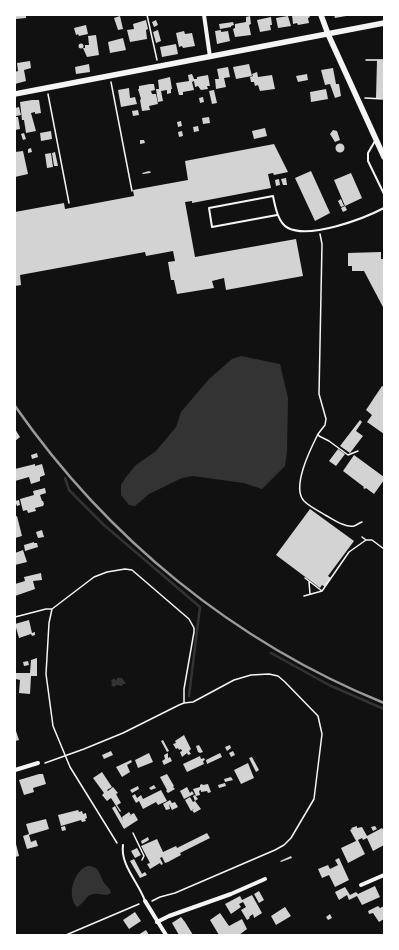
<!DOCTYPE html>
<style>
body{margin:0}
#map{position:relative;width:399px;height:950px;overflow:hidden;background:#111;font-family:Lato,sans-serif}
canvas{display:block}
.frame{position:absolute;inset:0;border:16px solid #fff;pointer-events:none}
</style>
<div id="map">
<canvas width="399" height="950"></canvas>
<div class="frame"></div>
</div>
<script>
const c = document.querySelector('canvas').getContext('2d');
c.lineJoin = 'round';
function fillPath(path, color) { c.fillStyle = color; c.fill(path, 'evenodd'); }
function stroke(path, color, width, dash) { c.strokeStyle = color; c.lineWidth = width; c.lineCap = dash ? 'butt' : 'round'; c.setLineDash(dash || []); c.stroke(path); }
const water = new Path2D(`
 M241,356L280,364L288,398L287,451L285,466L262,489L243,483L193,476L182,478L149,494L135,506L129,505L121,495V485L126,477L136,465L156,451L176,427L181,412L209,379L232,359Z
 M114,678L116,681L117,678H122L126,684H123L122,686L117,685L114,687L111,685L112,683L111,681Z
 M87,866C102,866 98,876 106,885C108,888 110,888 111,893L107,895C103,895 98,893 93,894C86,895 84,904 77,907C66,896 74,871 87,866Z`);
const stream = new Path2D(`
 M65,478L69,490L104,525L200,607L189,696
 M271,653L329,685L384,709`);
const building = new Path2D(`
 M15,15H26V18L15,19Z
 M292,15H309L310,17L308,18L309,23L298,25L297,23L293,24Z
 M334,15H346V16L335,18Z
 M120,16L123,29L118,30L114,18Z
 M250,16L251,24L249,25L251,35L235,37L233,29L235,28V24L246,22V17Z
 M288,16L291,26L278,28L276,18Z
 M271,17L272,25H270L271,30L260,32L257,20Z
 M146,20L148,29L146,30L147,39L130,42L127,30L134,29L133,24Z
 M156,20L158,25L154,27L152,22Z
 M233,22L234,25L231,26V27L220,29L219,24Z
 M86,25L88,34L79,36L78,34L76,35L74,28Z
 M158,30L161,41L156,43L153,32Z
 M221,30V32L228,31L230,41L217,44L215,31Z
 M184,31L185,34L192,33L195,46L183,48L182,46L179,47L176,33Z
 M96,35L99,55L87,57L83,48H85V45H89L88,36Z
 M123,38L126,50L110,53L108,42Z
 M78.5 46a2.5 2.5 0 1 1 5 0a2.5 2.5 0 1 1-5 0Z
 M176,44L178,54L162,57L160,47Z
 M377,60L384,61V98H376Z
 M30,61L31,68L24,70L26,81L15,84V72L18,71L17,63Z
 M89,64L90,72L76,74L75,67Z
 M249,64L252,76L236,79L233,67Z
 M228,67L230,77L224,78L226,87L216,89L215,79H219L217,69Z
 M333,68L336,84H339L341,96L335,98L330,84L325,85L321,70Z
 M257,72L258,77L272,75L275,89L260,91L258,85L255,86L254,82H251L250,77L253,76L252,74Z
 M192,74L194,79H197V77L208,75L210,86H207L208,89L201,90L198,86L195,87L194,81L192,82L194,90L183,92V95H179L176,83L189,81L188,75Z
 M307,74L308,80L298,82L296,76Z
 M170,77L172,89H171V93L167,94V90L161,91L163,101L158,102L156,89H159L158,80Z
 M150,84H154L155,90L151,91L152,94H156L158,104L149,106L150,110L142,111L140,100L141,99L138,89H139V86Z
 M129,88L130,98L135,97L137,104L121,107L118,90Z
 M326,89L328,99L311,102L310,92Z
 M214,90L217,103L212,104L209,91Z
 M203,97L204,102L200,103L199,98Z
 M32,100H39L41,113L35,114V112L31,113L36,131L26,133L24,120H22L20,102Z
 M19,107L21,115L16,116L15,108Z
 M138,110L139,115L133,116L132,111Z
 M15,117H18L20,129L15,130Z
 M209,117L210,123L203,124L202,118Z
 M181,121L182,126L178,127L177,122Z
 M198,126L199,131L194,132L193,127Z
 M265,128L267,136L254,139L252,131Z
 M333,130L337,131L340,140L335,142L330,134Z
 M51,131L52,139L41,141L40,133Z
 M182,131L183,136L179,137L178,132Z
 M24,133L26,139L23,140L21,134Z
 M140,140H144L145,143L140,144Z
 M335.5 148a4.5 4.5 0 1 1 9 0a4.5 4.5 0 1 1-9 0Z
 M274,144L288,172L274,175L273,173L268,174L271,188L192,203V201L185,202L195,257L296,239L303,276L226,290L224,278L212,281L214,288L177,294L174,280H171L168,262L175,261L173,251L146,256L145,252L20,275L21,285L15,286V212L64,203L65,209L134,196L133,190L188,180L185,161Z
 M31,148L32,152L28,153V149Z
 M23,151L28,174L15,177V152Z
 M55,152L58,166H54L52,153Z
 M51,153L53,167L47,168L45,154Z
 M149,171L151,172L150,173L143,174L142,173Z
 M311,171L330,213L315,221L295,178Z
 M351,173L362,198L345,206L334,180Z
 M286,178L287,185H283L281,179Z
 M279,179L280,185L276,186L275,180Z
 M341,199L344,206L341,207L338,201Z
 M345,206L347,210L343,212L341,208Z
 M381,252V259H384V309L364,271H352V266H348V253Z
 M382,386L384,387V434L367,422L372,415L366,410Z
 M360,420L362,422L356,431L363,436L350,453L340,446Z
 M15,429L20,437L15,441Z
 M338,449L345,454L336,466L329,461Z
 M37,453L38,457L32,459L31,455Z
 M354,455L384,477V480L374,494L366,488L365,489L363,488L364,487L343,471Z
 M35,464V466L42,464L45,475L40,477V481L31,484L29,477L15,481V469Z
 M45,488L46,493L40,495L42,501H43L44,504L43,506L35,508L36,511L28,513L27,510L23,511L20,499L34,495L33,491Z
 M19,500L20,505L17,506L15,501Z
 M310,509L354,541L328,576L331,578L325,587L322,585L320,588L276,555Z
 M17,516L22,536L15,538V517Z
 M42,530L44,537L38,538L36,532Z
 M34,542V543H37L38,547L25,551L24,545Z
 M23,550L27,562L15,565V553Z
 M41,573L42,580L33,581L35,589L15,596V584L25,581L24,577Z
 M29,620L32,633L35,632V635L32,636L31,634L19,638L15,624Z
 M37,658V676H31L30,694L19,693L20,680L16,679V673H30L31,660Z
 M28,661L29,665L24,666L23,662Z
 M15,728L19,740L15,741Z
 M184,735L191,749L189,751L191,754L188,755L187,753L182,757L180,752L182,751L181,749L179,750L178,748L176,749L173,744L176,743L175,741Z
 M163,740L169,751L167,752L161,741Z
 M199,745L203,752L200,753L198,752L196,746Z
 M230,745L231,748L227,751L225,747Z
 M111,751L113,755L104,759L102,755Z
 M233,751L235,755L231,757L229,753Z
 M149,753L153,762L138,768L135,760Z
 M168,753V758L170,757L172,761L164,765L162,761L165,759L164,755Z
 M220,753L222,757L207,764L206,760Z
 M200,756L201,759L204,758L205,760L203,761L204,764L187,772L183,764Z
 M252,757L259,770L256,772L249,758Z
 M131,760L132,762L127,765L130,772L122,777L116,767Z
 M248,763L254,778L241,784L234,770Z
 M102,772L112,787L107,790L108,791L113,787L118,793L116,794L121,803L117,805L121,811L120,812L111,798L107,801L102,795L104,793L93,778Z
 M39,774H43L46,784L33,788L34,792L24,795L19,780Z
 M167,774L174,786L173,787L175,789L168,793L166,791L167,790L160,777Z
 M231,777L233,780L225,782L224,779Z
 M225,783L226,786L219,788L218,785Z
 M202,784L203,785L208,784L211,792L208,793L207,791L201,792V790L199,791L200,795L196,796L193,789L200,787V785Z
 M154,785L156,788L151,790L149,788Z
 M138,786L139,789L132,793L130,790Z
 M187,787L190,793L192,791L194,794L184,799L180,791Z
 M161,790L167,801L158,805L156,802L143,809L139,801L136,803L132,796L135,794L137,798L141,795L143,799Z
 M195,795L198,799L195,801L193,796Z
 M190,797L193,802L195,801L201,809L194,813L192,810L196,808L191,811L185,800Z
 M170,800L172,803L175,802L178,807L172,810L169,804L170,809L166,810L163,804Z
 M115,806L123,820L122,817L129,812L131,815L127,817L134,813L138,820L124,829L112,808Z
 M78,810L79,812L82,811L83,814L86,813L87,818L85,819L86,821L82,822L81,820L61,826L58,815Z
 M46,819L49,829L29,835L31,842L36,840L38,846L27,849L23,836L29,834L26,824Z
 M65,826L66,830L62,831L61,827Z
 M357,826V828L362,827L367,836L382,828L384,831V845L373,851L367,838L363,840L362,838L358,840L365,854L348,863L341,848L356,841L350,830L352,829L351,828Z
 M375,826L377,829L373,831L371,827Z
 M207,833L210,838L180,853L181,855L168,862L165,863L162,857L160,858L163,864L161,865L160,863L150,869L147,864L150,863L141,846L157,839L163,852L176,846L177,848Z
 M148,837L149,840L142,844L141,841Z
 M15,840L19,856L15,857Z
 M137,848L141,855L135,858L131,851Z
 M291,856L292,858L281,862L280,861Z
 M339,858L349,880L335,887L329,875L322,878L318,869L328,865L330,869L338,865L335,860Z
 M134,859L142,874L145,872L147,875L140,878L130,861Z
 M375,886L380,897L362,905L357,896L349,900L347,895L339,900L335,892L345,887L350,895L356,892L358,894Z
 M259,891L264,900L259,903L254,894Z
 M252,895L262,913L254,918L253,914L249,917L250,918L247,920L241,910L246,907L243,902L239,904L241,907L231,914L225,904L240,896L242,900Z
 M378,906L380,908L384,906V919L379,922L373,913L369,914L368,911Z
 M285,907L291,916L276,925L271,916Z
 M135,912L141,921L129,929L123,920Z
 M220,913L229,926L242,919L247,929L239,935H219L210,920Z
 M330,914L332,918L328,920L326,917Z
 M181,917L185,922L193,935H179L172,923Z
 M146,930L149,935H138Z`);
const path = new Path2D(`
 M147,15L157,60
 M366,60H384
 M111,82L132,191
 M48,94L69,203
 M365,98L384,99
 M320,234L322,244L319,394L326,419L325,425L318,434L319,436L329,441L348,455L358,451
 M318,434C311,448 291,487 304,501C310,507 319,511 325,515C333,519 345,528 354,526C357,525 359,523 362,522
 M362,537L366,540H372L384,549
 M305,578L322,591
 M309,582L310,594
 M304,596L322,591L349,552L366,540
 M15,617L46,609H52
 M45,763L84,749L123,733L179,705L184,703L193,702L234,680L251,675L269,674L278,676L285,682L318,716L322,734L314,799L291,838L284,845L275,850L175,893L160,897L152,901
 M133,833L144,856L142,860
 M117,843L70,767L53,726L46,674L49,623L52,609L94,577L107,572L125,569L132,570L189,619L194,628V632L184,689V703
 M66,935L139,904`);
const service = new Path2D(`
 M375,141L368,153V161L384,194
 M277,215L212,227L209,208L273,196C275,206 278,223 288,228C310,239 363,219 384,208
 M123,845C120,865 139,883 145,901`);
const minor = new Path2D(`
 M204,15L210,57
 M15,770L38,763
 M361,885L384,875
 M145,901L166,935
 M157,922L169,916L231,894L265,879`);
const tertiary = new Path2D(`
 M321,15L328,34L384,157
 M15,94L384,23`);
const rail = new Path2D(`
 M15,406C107,538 234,642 384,703`);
fillPath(water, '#333');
stroke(stream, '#333', 2.5);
fillPath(building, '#d3d3d3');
stroke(path, '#f5f5f5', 1.5);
stroke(service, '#f5f5f5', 2);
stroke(minor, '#f5f5f5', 4);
stroke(tertiary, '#f5f5f5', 5.5);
stroke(rail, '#9a9a9a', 2.5);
</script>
